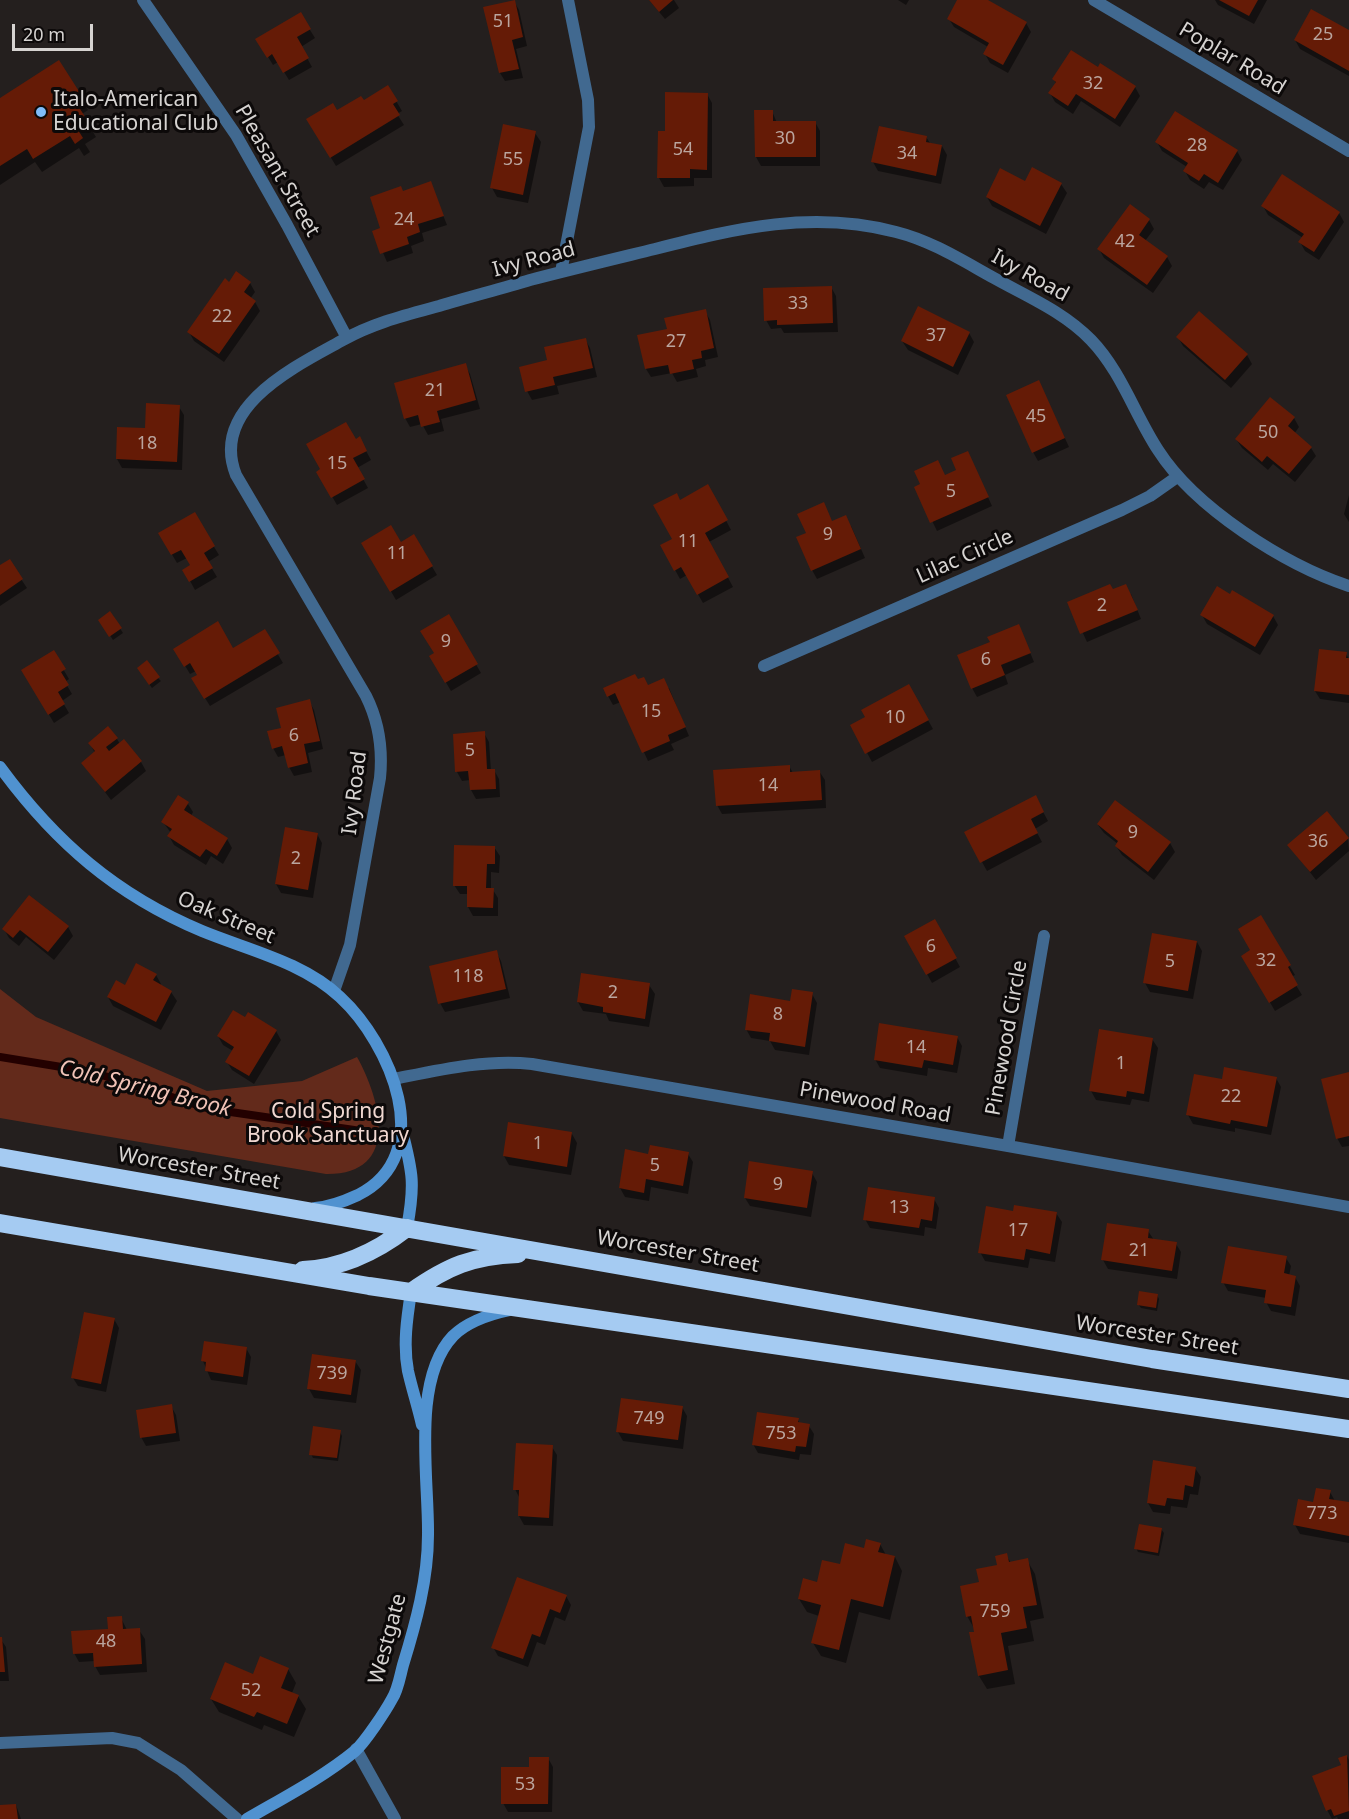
<!DOCTYPE html>
<style>
body{margin:0}
#map{position:relative;width:1349px;height:1819px;overflow:hidden;background:#241f1e;font-family:"Noto Sans",sans-serif}
canvas{display:block}
.scale{position:absolute;left:12px;top:24px;width:81px;height:27px;box-sizing:border-box;border:3px solid #d6d3d1;border-top:0;padding-left:8px;font-size:18px;line-height:21px;white-space:nowrap;color:#d6d3d1;-webkit-text-stroke:4px #0c0909;paint-order:stroke}
</style>
<div id="map">
<canvas width="1349" height="1819"></canvas>
<div class="scale">20 m</div>
</div>
<script>
const c = document.querySelector('canvas').getContext('2d');
c.lineJoin = 'round';
function fillPath(path, color) { c.fillStyle = color; c.fill(path, 'evenodd'); }
function stroke(path, color, width, dash) { c.strokeStyle = color; c.lineWidth = width; c.lineCap = dash ? 'butt' : 'round'; c.setLineDash(dash || []); c.stroke(path); }
function drawText(font, color, halo, rows, align = 'center') {
  c.font = font + ' "Noto Sans",sans-serif'; c.lineWidth = 6; c.setLineDash([]); c.textBaseline = 'middle'; c.strokeStyle = halo; c.fillStyle = color; for (const [text, x, y, turn = 0] of rows) {
    c.save(); c.translate(x, y); c.rotate((+turn || 0) * Math.PI / 180); c.textAlign = isNaN(turn) ? turn : align; if (halo) c.strokeText(text, 0, 0); c.fillText(text, 0, 0); c.restore();
  }
}
const green = new Path2D(`
 M0,989L36,1017L207,1091L302,1081L357,1057C381,1100 401,1175 326,1174L0,1118Z`);
const shadow = new Path2D(`
 M649,0H674L679,8L665,19Z
 M898,0H909L906,5Z
 M959,0H985L1026,23L1031,32L1008,73L990,63L985,54L988,47L954,27L949,19Z
 M1215,0H1267L1254,24L1218,5Z
 M514,1L519,10L527,46L516,49L523,78L505,81L500,73Z
 M300,14L315,38L301,47L312,67L289,80L278,62L273,65L257,39Z
 M1349,31V76L1300,49L1295,40Z
 M1099,69L1135,87L1140,96L1120,127L1081,101L1073,114L1055,102L1050,93L1056,84L1054,79Z
 M388,87L402,111L397,114L404,125L336,166L308,120L337,113L363,102Z
 M707,94L712,103V178H694V186L664,187L659,178L666,132Z
 M80,97L88,110L82,114L96,137L85,144L90,152L84,156L79,148L42,172L35,162L0,185V100Z
 M756,111H772L777,123L815,122L820,131V166H761L756,157Z
 M535,133L541,142L528,203L497,197L492,188Z
 M926,137L930,143L942,146L947,155L941,184L878,171L873,162Z
 M1157,142L1237,151L1242,160L1223,190L1209,182L1204,189L1190,180L1185,171L1187,167L1162,151Z
 M1033,169L1061,184L1067,193L1046,234L992,206L987,197L1026,183Z
 M430,183L447,225L422,233L424,241L411,246L413,253L387,262L374,232L382,229L403,192Z
 M1263,206L1339,213L1344,222L1319,260L1305,251L1300,242L1303,238L1268,215Z
 M1149,220L1154,229L1145,241L1167,257L1172,266L1153,293L1104,258L1099,249Z
 M250,283L255,292L250,299L255,302L260,311L224,362L194,341L189,332L229,284Z
 M831,287L836,296L838,332L784,333L781,328L771,329L766,320Z
 M705,311L710,320L718,357L705,360L706,366L696,369L698,377L677,382L672,373L651,377L646,369L668,330Z
 M969,333L974,342L958,375L908,350L902,341Z
 M1178,337L1247,355L1252,364L1231,388L1183,346Z
 M585,339L590,348L597,377L557,386L559,394L532,400L527,391L549,361Z
 M465,365L470,374L480,409L441,419L444,431L428,435L422,424L410,427L405,418Z
 M1039,382L1069,447L1038,461L1033,452Z
 M1270,399L1294,418L1299,427L1294,434L1311,448L1316,456L1295,482L1273,464L1268,470L1242,448L1236,439Z
 M179,407L184,415L182,470L122,468L117,459L146,429Z
 M359,438L371,460L357,468L368,488L337,505L318,472Z
 M972,462L992,506L937,531L916,488L958,471Z
 M708,486L731,530L709,542L733,587L703,603L687,575L680,579L662,546L674,540L680,501Z
 M1349,495V522L1344,514Z
 M194,514L219,555L208,562L217,577L195,590L184,570L192,566L187,558L177,563L160,534Z
 M832,522L851,526L865,558L817,579L812,570Z
 M414,536L437,575L396,600L363,543L400,544Z
 M9,561L27,588L0,606V567Z
 M1113,591L1131,594L1141,619L1087,642L1069,603Z
 M110,613L123,633L113,640L100,620Z
 M1202,615L1273,616L1278,625L1260,655L1207,624Z
 M448,616L481,673L451,691L431,657L436,654Z
 M264,631L283,663L210,706L193,679L199,676L196,671L190,674L175,649L233,650Z
 M1023,635L1034,662L1005,675L1008,684L977,697L972,688L991,643Z
 M53,652L69,679L65,682L72,694L62,701L69,713L54,723L23,671Z
 M1346,654L1349,659V703L1320,699L1315,691Z
 M141,673L158,678L161,681L152,688Z
 M638,681L648,686L669,688L689,736L671,744L674,750L648,761L621,702L613,705L608,696Z
 M909,686L933,729L872,762L852,725L867,718Z
 M309,701L314,710L323,749L308,753L312,772L294,776L289,767L286,755L278,757L273,748L282,729Z
 M484,733L489,742L491,771L494,770L499,779L500,797L476,799L471,790L470,780L462,781L457,772L454,735Z
 M117,739L120,744L141,762L146,771L111,800L83,763L95,753L90,744Z
 M789,766L793,773L819,771L825,780L826,808L722,814L717,805Z
 M188,804L193,812L191,816L227,839L232,848L223,864L211,856L206,865L174,845L169,836L171,833L163,822Z
 M1040,806L1048,821L1035,829L1042,842L987,871L966,833Z
 M1327,813L1348,839L1349,851L1316,880L1289,845Z
 M1098,825L1170,843L1175,852L1154,880L1122,855L1116,846L1118,844L1104,833Z
 M317,834L322,843L313,898L281,893L276,884Z
 M494,847L500,856L499,873L491,872V890H493L498,898V916H473L468,907V894H460L454,885Z
 M1261,917L1295,975L1291,977L1302,995L1275,1011L1243,956L1252,950Z
 M935,921L960,967L932,983L906,936Z
 M68,927L73,936L54,960L26,937L19,946L9,938L4,929Z
 M1197,942L1202,951L1193,999L1150,992L1145,983Z
 M496,952L501,961L510,998L445,1012L440,1003Z
 M156,975L161,984L160,986L171,992L177,1001L161,1030L113,1006L108,997L126,987Z
 M649,985L655,994L649,1027L609,1021L606,1014L583,1011L578,1002Z
 M812,994L817,1003L809,1055L775,1050L770,1041L751,1038L746,1029L791,1002Z
 M245,1019L276,1031L281,1040L254,1084L232,1070L227,1062L233,1051L223,1045L218,1036Z
 M957,1037L962,1046L957,1073L928,1068L927,1076L880,1068L875,1059Z
 M1152,1039L1158,1048L1149,1102L1132,1099L1130,1105L1096,1100L1091,1091Z
 M1349,1074V1146L1342,1147L1337,1138Z
 M1276,1078L1281,1087L1271,1135L1235,1128V1132L1193,1124L1188,1115L1223,1081Z
 M572,1134L577,1143L571,1175L509,1165L504,1156Z
 M688,1154L693,1162L688,1194L651,1187L649,1201L625,1197L620,1188L649,1156Z
 M812,1173L817,1182L811,1217L750,1206L745,1198Z
 M934,1199L939,1208L936,1229L925,1227L924,1236L870,1228L865,1219Z
 M1014,1212L1056,1213L1062,1222L1055,1262L1030,1258L1028,1268L985,1261L980,1252Z
 M1148,1231L1154,1240L1176,1244L1181,1252L1177,1279L1108,1269L1103,1260Z
 M1286,1258L1291,1266L1289,1276L1295,1277L1300,1286L1295,1316L1271,1311L1266,1302V1298L1228,1291L1223,1282Z
 M1157,1295L1159,1299L1157,1311L1141,1308L1138,1304Z
 M114,1319L119,1328L106,1392L78,1386L73,1378Z
 M246,1348L251,1357L247,1385L211,1380L203,1361Z
 M355,1361L361,1370L356,1403L314,1398L309,1389Z
 M171,1406L176,1415L180,1441L146,1446L141,1437Z
 M682,1407L687,1416L683,1449L623,1441L618,1432Z
 M798,1420L800,1424L809,1426L814,1434L811,1455L800,1454L799,1460L758,1453L753,1444Z
 M340,1432L342,1436L338,1461L313,1458L311,1454Z
 M552,1447L557,1455L553,1526L524,1525L519,1516L520,1499L515,1489Z
 M1195,1468L1201,1477L1198,1495L1190,1494L1187,1508L1171,1506L1170,1514L1153,1512L1148,1503Z
 M1330,1492L1335,1501L1349,1504V1543L1300,1534L1295,1525L1315,1503Z
 M1161,1529L1164,1533L1159,1556L1138,1552L1136,1548Z
 M880,1544L886,1555L895,1557L902,1571L890,1620L859,1612L846,1663L821,1656L813,1643L819,1616L807,1612L799,1599L841,1566L865,1550Z
 M1006,1555L1011,1563L1027,1560L1035,1574L1044,1618L1030,1621L1034,1641L1008,1646L1015,1684L987,1689L979,1676L975,1630L967,1616L981,1583L999,1566Z
 M566,1596L571,1605L565,1621L555,1617L545,1645L537,1642L528,1667L498,1656L493,1647Z
 M121,1618L127,1630H139L145,1639L147,1672L100,1675L95,1666V1661L79,1662L74,1653L109,1631Z
 M0,1638L6,1647L9,1681H0Z
 M288,1669L296,1683L292,1693L298,1696L306,1709L294,1737L264,1725L262,1730L219,1712L211,1699L254,1676Z
 M1347,1756L1349,1760V1819H1338L1337,1817L1332,1819L1327,1810Z
 M548,1758L553,1767L552,1812H508L503,1803L530,1769Z
 M16,1805L21,1819H0V1807Z`);
const stream = new Path2D(`
 M0,1057L92,1072L210,1109L361,1131`);
const building = new Path2D(`
 M515,0L523,37L512,40L519,69L499,73L483,7Z
 M649,0H673L659,12Z
 M957,0H988L1027,22L1003,65L983,54L989,43L947,19Z
 M1219,0H1258L1249,16Z
 M1311,9L1349,30V71L1294,40Z
 M301,12L311,29L297,37L309,58L283,73L272,54L267,58L255,39Z
 M1071,50L1098,67L1100,63L1136,86L1115,119L1076,94L1068,106L1048,93L1056,82L1052,79Z
 M59,60L82,96L75,101L89,123L78,130L83,138L75,144L70,136L33,159L27,149L0,166V98Z
 M388,85L398,101L393,104L400,115L330,158L306,119L333,103L337,110L361,96L364,100Z
 M665,92L708,93L707,170L690,169V178H657L658,131H665Z
 M754,110H773V121H816V157H755Z
 M1175,111L1238,150L1218,183L1204,174L1199,181L1183,171L1188,163L1155,142Z
 M503,124L536,131L523,195L490,188Z
 M879,126L927,136L926,142L942,145L936,176L871,162Z
 M1032,167L1062,183L1040,226L986,197L1000,168L1025,181Z
 M1282,174L1340,212L1314,252L1298,242L1304,234L1261,206Z
 M431,181L444,216L418,224L420,232L407,237L409,244L380,254L372,231L380,228L370,197L401,186L403,191Z
 M1130,204L1150,219L1139,235L1168,256L1147,285L1097,249Z
 M236,271L251,282L244,292L256,301L219,354L187,332L225,278L229,282Z
 M832,286L833,323L777,325V320L764,321L763,288Z
 M918,306L970,332L953,367L901,341Z
 M706,309L714,348L701,351L702,358L692,360L694,369L670,374L668,365L645,369L637,335L667,329L664,318Z
 M1199,311L1248,354L1225,380L1176,337Z
 M586,338L593,368L553,377L555,385L525,392L519,367L547,360L544,347Z
 M466,363L476,400L437,411L440,422L421,427L418,415L404,419L394,383Z
 M1039,380L1065,438L1032,453L1006,395Z
 M1270,397L1295,417L1288,426L1312,447L1289,474L1267,456L1262,462L1235,439Z
 M146,403L180,405L177,462L116,459L117,427L145,428Z
 M346,422L356,439L360,436L367,451L353,458L365,479L331,498L316,472L320,469L306,444Z
 M968,451L989,497L930,523L914,487L920,484L914,471L938,460L945,475L956,470L951,458Z
 M708,484L728,520L705,533L729,577L697,595L681,567L674,571L660,545L672,539L653,505L677,493L680,500Z
 M824,502L832,521L846,515L861,549L811,571L796,537L806,533L797,514Z
 M195,512L215,546L204,553L213,568L189,582L182,570L190,565L181,550L171,555L158,533Z
 M391,525L401,542L414,534L433,566L390,592L361,543Z
 M10,559L23,579L0,595V565Z
 M1110,584L1113,589L1126,584L1138,610L1080,634L1067,602Z
 M1217,586L1230,594L1232,590L1274,615L1255,647L1200,615Z
 M110,611L122,628L109,637L98,620Z
 M449,614L478,664L445,683L429,656L434,653L420,631Z
 M218,621L233,648L265,629L280,653L204,699L191,678L197,675L190,663L184,667L173,649Z
 M1019,624L1031,653L1001,665L1005,675L971,689L957,655L990,642L987,637Z
 M1319,649L1347,652L1346,658H1349V695L1314,691Z
 M54,650L66,669L61,672L69,685L58,692L65,704L48,715L21,670Z
 M147,660L160,677L149,685L137,668Z
 M635,674L638,679L644,677L648,685L664,678L686,727L668,735L670,741L642,753L615,693L607,697L603,688Z
 M909,684L929,720L865,754L850,725L865,717L861,710Z
 M310,699L320,741L304,744L308,763L288,768L282,746L272,749L267,731L281,728L276,708Z
 M108,726L118,738L106,747L109,751L124,739L142,761L105,792L81,763L95,751L88,743Z
 M485,731L487,769H495L496,789L470,790L468,771L455,772L453,734Z
 M790,765V772L820,770L822,800L716,806L713,770Z
 M178,795L189,802L184,810L228,838L217,856L206,849L200,857L167,836L172,829L161,822Z
 M1036,795L1044,812L1031,819L1038,833L980,863L964,832Z
 M1115,800L1171,842L1148,872L1115,846L1118,841L1097,824Z
 M1327,811L1349,838L1310,872L1287,845Z
 M285,827L318,833L308,890L275,884Z
 M454,845L495,846V864H487L486,888H494L493,908L467,907V886H453Z
 M29,895L69,926L48,952L20,930L13,938L2,929Z
 M1261,915L1291,965L1288,967L1298,985L1269,1003L1241,956L1250,950L1238,929Z
 M935,919L957,958L926,975L904,936Z
 M1152,933L1197,941L1188,991L1143,983Z
 M497,950L506,989L438,1004L429,966Z
 M136,963L157,974L153,980L172,991L156,1022L107,997L116,980L125,985Z
 M581,973L650,983L645,1019L603,1012V1007L577,1002Z
 M792,989L813,992L805,1047L769,1041L770,1033L745,1030L750,994L790,1001Z
 M233,1010L245,1017L248,1012L277,1030L249,1076L225,1062L234,1047L217,1036Z
 M879,1023L958,1036L953,1065L924,1060L922,1068L874,1060Z
 M1099,1029L1153,1038L1144,1094L1127,1091L1126,1097L1089,1091Z
 M1224,1067L1277,1077L1267,1127L1231,1120L1230,1124L1186,1115L1194,1074L1222,1079Z
 M1349,1072V1136L1336,1139L1321,1079Z
 M508,1122L572,1132L567,1167L503,1156Z
 M650,1145L689,1152L683,1186L646,1179L644,1193L619,1188L625,1149L648,1154Z
 M749,1161L813,1171L807,1208L744,1198Z
 M868,1187L935,1197L932,1221L921,1219L919,1228L863,1220Z
 M1014,1205L1057,1212L1050,1254L1026,1249L1024,1260L978,1253L986,1206L1013,1211Z
 M1107,1223L1149,1229L1148,1238L1177,1242L1172,1271L1101,1260Z
 M1228,1246L1287,1256L1284,1273L1296,1276L1291,1307L1264,1303L1266,1290L1221,1283Z
 M1139,1291L1158,1294L1156,1308L1137,1305Z
 M84,1312L115,1318L101,1384L71,1378Z
 M204,1341L247,1347L243,1377L205,1371L206,1362L201,1361Z
 M312,1354L356,1360L351,1395L307,1389Z
 M621,1398L683,1406L678,1440L616,1432Z
 M172,1404L176,1433L140,1438L136,1410Z
 M757,1412L799,1418L798,1422L810,1424L806,1447L796,1446L795,1452L752,1445Z
 M313,1426L341,1430L337,1458L309,1455Z
 M516,1443L553,1445L549,1518L518,1516L519,1490H513Z
 M1153,1460L1196,1467L1193,1487L1185,1485L1183,1500L1167,1498L1165,1506L1147,1503Z
 M1316,1488L1331,1490L1329,1499L1349,1502V1536L1293,1525L1298,1499L1313,1502Z
 M1139,1524L1162,1528L1158,1553L1134,1549Z
 M866,1539L881,1543L878,1552L895,1556L883,1607L851,1599L839,1650L811,1643L821,1605L798,1599L803,1578L817,1582L822,1560L840,1564L845,1543L864,1548Z
 M1007,1553L1009,1562L1028,1558L1037,1605L1023,1607L1027,1628L1001,1633L1008,1670L978,1676L969,1632H974L971,1616L966,1617L960,1586L979,1582L976,1569L997,1565L995,1556Z
 M517,1577L567,1595L560,1613L550,1609L540,1637L532,1634L523,1659L491,1648Z
 M122,1616L123,1629L140,1628L142,1664L94,1667L93,1653L73,1654L71,1631L108,1629L107,1617Z
 M0,1637H2L5,1672H0Z
 M260,1656L289,1668L281,1688L299,1695L287,1724L257,1712L254,1717L210,1699L225,1662L253,1674Z
 M1347,1755L1349,1811L1334,1816L1331,1809L1326,1811L1312,1776L1341,1765L1338,1758Z
 M529,1757H549L548,1804H501V1767H529Z
 M16,1804L18,1819H0V1805Z`);
const street = new Path2D(`
 M143,0L236,135L287,225L347,338
 M1094,0L1349,151
 M561,272L589,127L588,100L568,0
 M764,666L1122,510L1150,496L1177,477
 M334,991L350,945L380,778C383,748 379,722 366,696L236,475C209,407 296,366 343,340C373,323 406,315 439,306C469,297 500,289 530,280C572,269 614,259 655,249C737,228 813,210 896,232C932,241 963,261 994,278C1028,297 1064,312 1091,340C1121,371 1135,415 1158,450C1195,508 1285,565 1349,586
 M394,1079C439,1070 486,1059 532,1064L1008,1146L1349,1207
 M1008,1146L1044,936
 M0,1743L112,1738L138,1743L181,1770L237,1819
 M356,1749L395,1819`);
const secondary = new Path2D(`
 M0,767C55,842 116,895 202,931C248,950 303,962 340,997C390,1043 439,1154 358,1195C345,1201 330,1207 315,1208
 M402,1131C413,1173 415,1185 407,1228
 M411,1292C407,1318 403,1345 408,1371C412,1389 418,1407 422,1425
 M247,1819C283,1798 322,1778 355,1751C365,1742 385,1712 392,1699C398,1690 400,1676 403,1665C416,1623 428,1579 428,1535C429,1479 411,1380 453,1336C468,1321 491,1314 510,1310`);
const highway = new Path2D(`
 M0,1157L1152,1359L1349,1389
 M0,1223L369,1286L1349,1429
 M303,1270C343,1268 376,1252 407,1228
 M411,1292C448,1266 472,1256 518,1254`);
const markers = [
 [41,112,6,"#80bdfa"]
];
const numberNames = [
 ["51",503,22],
 ["25",1323,35],
 ["32",1093,84],
 ["30",785,139],
 ["28",1197,146],
 ["54",683,150],
 ["34",907,154],
 ["55",513,160],
 ["24",404,220],
 ["42",1125,242],
 ["33",798,304],
 ["22",222,317],
 ["37",936,336],
 ["27",676,342],
 ["21",435,391],
 ["45",1036,417],
 ["50",1268,433],
 ["18",147,444],
 ["15",337,464],
 ["5",951,492],
 ["9",828,535],
 ["11",688,542],
 ["11",397,554],
 ["2",1102,606],
 ["9",446,642],
 ["6",986,660],
 ["15",651,712],
 ["10",895,718],
 ["6",294,736],
 ["5",470,751],
 ["14",768,786],
 ["9",1133,833],
 ["36",1318,842],
 ["2",296,859],
 ["6",931,947],
 ["32",1266,961],
 ["5",1170,962],
 ["118",468,977],
 ["2",613,993],
 ["8",778,1015],
 ["14",916,1048],
 ["1",1121,1064],
 ["22",1231,1097],
 ["1",538,1144],
 ["5",655,1166],
 ["9",778,1185],
 ["13",899,1208],
 ["17",1018,1231],
 ["21",1139,1251],
 ["739",332,1374],
 ["749",649,1419],
 ["753",781,1434],
 ["773",1322,1514],
 ["759",995,1612],
 ["48",106,1642],
 ["52",251,1691],
 ["53",525,1785]
];
const streetNames = [
 ["Poplar Road",1232,59,31],
 ["Pleasant Street",277,171,60],
 ["Ivy Road",534,260,-15],
 ["Ivy Road",1030,276,29],
 ["Lilac Circle",965,557,-24],
 ["Ivy Road",355,793,-83],
 ["Oak Street",226,918,23],
 ["Pinewood Circle",1007,1038,-80],
 ["Pinewood Road",875,1103,10],
 ["Worcester Street",199,1169,10],
 ["Worcester Street",678,1252,10],
 ["Worcester Street",1157,1336,9],
 ["Westgate",388,1639,-75]
];
const poiNames = [
 ["Italo-American",53,100],
 ["Educational Club",53,124]
];
const parkNames = [
 ["Cold Spring",328,1112],
 ["Brook Sanctuary",328,1136]
];
const waterNames = [
 ["Cold Spring Brook",145,1089,14]
];
fillPath(green, '#632a1b');
fillPath(shadow, '#0007');
stroke(stream, '#230000', 8);
fillPath(building, '#651b06');
stroke(street, '#416990', 12);
stroke(secondary, '#5092d0', 12);
stroke(highway, '#a5cbf2', 18);
for (const [x, y, r, color] of markers) { const dot = new Path2D(); dot.arc(x, y, r, 0, 2 * Math.PI); c.fillStyle = color; c.fill(dot); stroke(dot, '#0c0909', 2); }
drawText('18px', '#baa59e', null, numberNames);
drawText('21px', '#d6d3d1', '#0c0909', streetNames);
drawText('21px', '#d6d3d1', '#0c0909', poiNames, 'left');
drawText('21px', '#f0d8d1', '#0c0909', parkNames);
drawText('italic 22px', '#f0c2b6', '#0c0909', waterNames);
</script>
